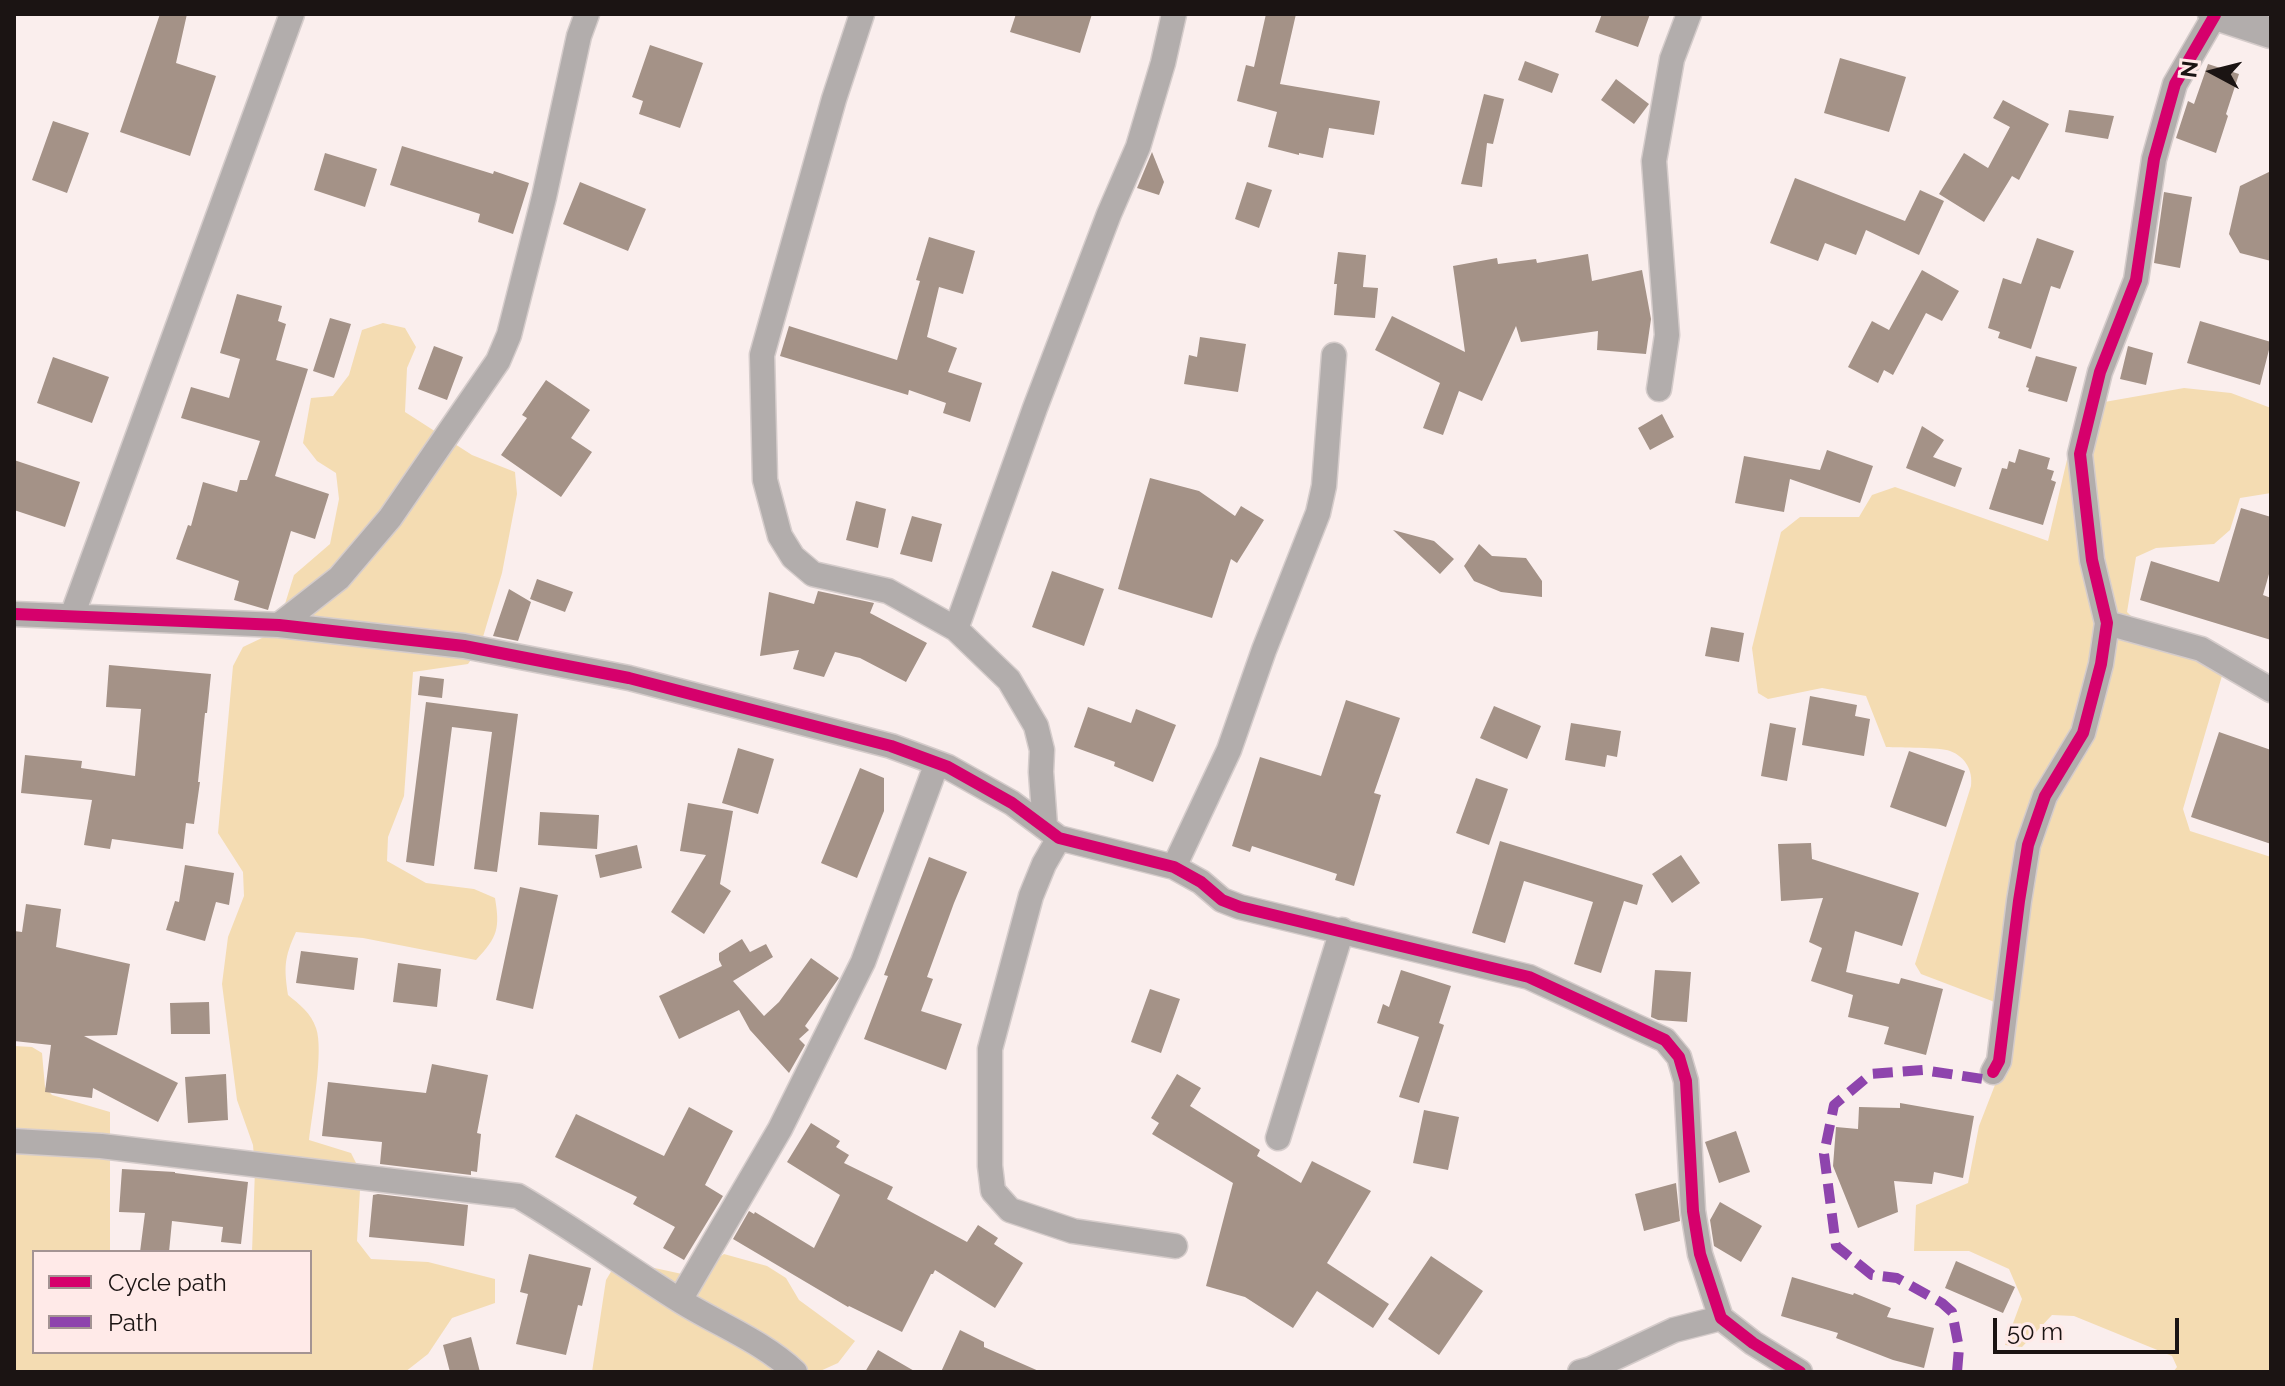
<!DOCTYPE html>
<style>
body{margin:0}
#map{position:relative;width:2285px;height:1386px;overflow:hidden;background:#faeeed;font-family:Raleway,sans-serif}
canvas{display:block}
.frame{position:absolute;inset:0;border:16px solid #1b1413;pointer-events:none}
.legend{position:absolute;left:32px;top:1250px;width:280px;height:104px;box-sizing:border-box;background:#ffeae8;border:2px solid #a49493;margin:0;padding:10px 14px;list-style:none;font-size:24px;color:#1b1413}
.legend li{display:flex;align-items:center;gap:16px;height:40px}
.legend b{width:40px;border:2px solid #a49493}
.north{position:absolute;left:2173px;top:32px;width:80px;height:80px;-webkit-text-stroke:6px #ffeae8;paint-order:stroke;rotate:277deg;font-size:22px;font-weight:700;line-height:32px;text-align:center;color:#1b1413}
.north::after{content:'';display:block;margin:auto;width:28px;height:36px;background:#1b1413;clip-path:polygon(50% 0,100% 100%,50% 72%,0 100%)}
.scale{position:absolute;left:1993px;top:1318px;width:186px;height:36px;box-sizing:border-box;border:4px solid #1b1413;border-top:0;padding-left:10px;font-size:24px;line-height:28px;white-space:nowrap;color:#1b1413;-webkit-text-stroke:6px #ffeae8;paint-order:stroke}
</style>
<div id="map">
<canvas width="2285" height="1386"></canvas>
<div class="frame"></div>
<ul class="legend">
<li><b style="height:10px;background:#d6006c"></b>Cycle path</li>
<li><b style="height:10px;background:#8e44ad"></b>Path</li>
</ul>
<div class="north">N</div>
<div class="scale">50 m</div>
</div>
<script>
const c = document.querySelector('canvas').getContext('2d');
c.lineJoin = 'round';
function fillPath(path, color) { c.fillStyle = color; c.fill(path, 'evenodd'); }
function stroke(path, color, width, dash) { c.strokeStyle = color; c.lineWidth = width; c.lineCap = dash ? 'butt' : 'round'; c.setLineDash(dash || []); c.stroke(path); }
const green = new Path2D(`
 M383,323L405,328L416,347L407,368L405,412L472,455L515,472L517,494L502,573L480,647L468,664L413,672L404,796L388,837L387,861L426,883L474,889L495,898C500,928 498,937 476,960L363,938L296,932C284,958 284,967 288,995C299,1004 311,1013 316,1028C324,1050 312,1114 309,1140L351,1153L361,1173L357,1241L371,1259L428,1262L495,1279V1303L452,1318L428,1354L405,1372H14V1046L32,1047L42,1053L45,1087L52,1095L110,1112V1252H34V1352H310V1252H252L255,1170L253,1145L237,1100L222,984L228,937L244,896L243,872L218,833L233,666L243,647L264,637L280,620L294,575L330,544L339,499L336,473L317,461L303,443L311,398L333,396L349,375L362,330Z
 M2184,388L2231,393L2271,408V493L2240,498L2230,530L2214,544L2156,548L2136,557L2127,612L2160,645L2224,669L2183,809L2190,831L2271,857V1372H2173L2177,1367L2172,1356L2074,1316L2052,1315L2022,1347L2005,1345L2022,1299L2009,1269L1969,1251H1914L1916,1205L1968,1183L1979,1126L2000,1072L2001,1008L1992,1001L1921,974L1915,964L1971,786C1973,771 1966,757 1950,751C1940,747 1900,748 1886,747L1866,696L1822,688L1768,699L1758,693L1752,648L1781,532L1800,517H1859L1872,495L1895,487L2048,541L2073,434L2093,404Z
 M724,1254L767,1266L786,1278L799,1300L855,1341L838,1363L818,1372H592L606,1280L618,1260L682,1274L704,1268Z`);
const building = new Path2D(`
 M160,14H187L176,63L216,76L190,156L120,132Z
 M1016,14H1092L1080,53L1010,32Z
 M1266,14H1296L1280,84L1380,101L1374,135L1329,128L1323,158L1299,153V155L1268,147L1277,112L1237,101L1246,65L1254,67Z
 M1602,14H1650L1638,47L1595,32Z
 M650,45L703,63L680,128L639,114L643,101L632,97Z
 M1840,58L1906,77L1889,132L1824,113Z
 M1525,61L1559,74L1552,93L1518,80Z
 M2208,64L2239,74L2226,114L2228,116L2216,153L2176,138L2188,101L2194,104Z
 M1616,79L1649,104L1634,124L1601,100Z
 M1484,94L1504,99L1493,144L1487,143L1482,187L1461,184Z
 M2003,100L2049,124L2019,180L2012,176L1984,222L1939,194L1964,153L1988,168L2010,127L1993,118Z
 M2069,110L2114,116L2108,139L2065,132Z
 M53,121L89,133L67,193L32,180Z
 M402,146L493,174L494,171L529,183L513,234L478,222L480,214L390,185Z
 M1152,152L1164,182L1159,195L1137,188Z
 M325,153L377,169L365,207L314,190Z
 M2271,171V261L2240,253L2229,234L2240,186Z
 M1795,178L1905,221L1920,190L1944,201L1919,255L1866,230L1856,255L1825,243L1818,261L1770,243Z
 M580,182L646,209L628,251L563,224Z
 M1247,182L1272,190L1259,228L1235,219Z
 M2164,192L2192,197L2180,268L2154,263Z
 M929,237L975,251L963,294L939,287L927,337L957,348L948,372L982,383L970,422L943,413L946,403L909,390L908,395L780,356L789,326L897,360L920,281L916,280Z
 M2037,238L2074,251L2060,289L2051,286L2031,349L1998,338L2000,332L1988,328L2003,278L2021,284Z
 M1338,252L1366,255L1363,287L1378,288L1375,318L1334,315L1337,284H1334Z
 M1588,254L1592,281L1642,270L1651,319L1646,354L1597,350L1598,331L1521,342L1516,326L1482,401L1459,391L1443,435L1423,428L1440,383L1375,350L1392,316L1465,352L1453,266L1497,258L1498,264L1536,259L1537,263Z
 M1922,270L1959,291L1942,321L1926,313L1893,375L1884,370L1878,383L1848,367L1872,321L1889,330Z
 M237,294L282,306L278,321L286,324L276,360L308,369L275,476L329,494L315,539L291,531L268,610L234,600L239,581L176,559L188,525L191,526L203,482L237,492L240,480H247L260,441L181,418L191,387L229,398L240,359L220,353Z
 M330,318L351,324L334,378L313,371Z
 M2200,321L2271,342L2260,385L2187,363Z
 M1200,337L1246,344L1238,392L1184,384L1189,355L1197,357Z
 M434,346L463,357L447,400L418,389Z
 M2128,346L2153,353L2146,385L2120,379Z
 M2036,356L2077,367L2067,402L2028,391L2029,388L2026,387Z
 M53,357L109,377L92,423L37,403Z
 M546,380L590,410L571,438L592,452L561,497L501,455L527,418L522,415Z
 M1662,414L1674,437L1650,450L1638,428Z
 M1922,426L1944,440L1933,457L1962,468L1955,487L1906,468Z
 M2019,449L2050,458L2047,469L2054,471L2051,480L2056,482L2043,525L1989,509L2002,468L2007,469L2009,461L2015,463Z
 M1827,450L1873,466L1860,503L1790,479L1784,512L1735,503L1744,456L1820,470Z
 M14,460L80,482L65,527L14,510Z
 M1150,478L1199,491L1235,516L1241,506L1264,520L1237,563L1231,559L1212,618L1118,589Z
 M856,501L886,509L878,548L846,540Z
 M2241,508L2271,517V567L2263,595L2271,598V640L2140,600L2151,561L2219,582Z
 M912,516L942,524L932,562L900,554Z
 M1393,530L1434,541L1454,559L1440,574Z
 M1479,544L1492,556L1526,558L1542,581V597L1501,592L1474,581L1464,566Z
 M1052,571L1104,589L1084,646L1032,627Z
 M537,579L573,592L565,612L530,599Z
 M509,589L531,602L518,641L493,636Z
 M818,591L874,603L870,613L927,643L906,682L860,658L835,652L824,677L793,669L799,650L760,656L769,592L814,604Z
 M1711,627L1744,633L1739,662L1705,656Z
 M109,665L211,674L207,713H205L198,782H200L194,824L186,823L183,849L112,839L110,849L84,845L92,800L21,793L25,755L82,761L81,768L135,776L141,709L106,707Z
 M420,676L444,679L442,698L418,695Z
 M1810,696L1857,705L1855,716L1870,719L1864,756L1802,745Z
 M1346,700L1400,718L1374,793L1381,795L1354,886L1335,880L1337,874L1252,846L1250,852L1232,846L1260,757L1321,776Z
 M426,702L518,714L497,872L474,869L492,732L452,727L434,866L406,862Z
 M1494,706L1541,726L1527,759L1480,738Z
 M1088,707L1131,723L1136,709L1176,725L1153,782L1114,766L1115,762L1074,747Z
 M1571,723L1621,731L1617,757L1607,755L1605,767L1565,760Z
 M1770,723L1796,728L1787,781L1761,776Z
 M2219,732L2271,750V844L2191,817Z
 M738,748L774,759L758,814L722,803Z
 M1909,751L1965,771L1946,827L1890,807Z
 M860,768L884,778V811L857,878L821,863Z
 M1476,778L1508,789L1489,845L1456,833Z
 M688,803L733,811L720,884L731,891L704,934L671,912L706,855L680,851Z
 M540,812L599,815L597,849L538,845Z
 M1500,841L1643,885L1637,905L1624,901L1601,973L1574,964L1593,902L1524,881L1505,943L1472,933Z
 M1811,843L1812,859L1919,893L1902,946L1855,931L1846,972L1899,984L1901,978L1943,989L1926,1055L1884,1044L1889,1027L1848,1017L1853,995L1811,981L1822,948L1809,942L1823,898L1781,901L1778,844Z
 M637,845L642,868L600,878L595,855Z
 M1681,855L1700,883L1672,903L1652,874Z
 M929,857L967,872L954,903L927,977L933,979L921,1011L962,1024L946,1070L864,1039L888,976L884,975Z
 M185,865L234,873L229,905L216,902L205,941L166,930L175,901L179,902Z
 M520,887L558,895L533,1009L496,1000Z
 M26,904L61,909L56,947L130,964L117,1035L84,1036L178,1083L158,1122L93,1088L92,1098L45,1092L51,1045L14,1041V931L22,932Z
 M742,939L750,952L766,944L773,957L733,981L764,1016L779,1002L811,958L839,978L805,1026L809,1030L799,1039L805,1045L789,1073L750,1030L739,1010L679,1039L659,996L722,966L719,960V953Z
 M301,951L358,958L354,990L296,983Z
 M398,963L441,969L437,1007L393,1002Z
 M1401,970L1451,986L1439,1023L1444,1025L1419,1103L1399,1097L1419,1037L1377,1023L1383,1004L1389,1007Z
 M1655,970L1691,972L1687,1022L1658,1020L1651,1017Z
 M1150,989L1180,999L1161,1053L1131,1042Z
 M209,1002L210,1034H171L170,1003Z
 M432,1064L488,1075L477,1133L481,1134L477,1172L471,1171V1175L380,1164L382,1142L322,1136L328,1082L426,1093Z
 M226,1074L228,1120L188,1123L185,1077Z
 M1177,1074L1201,1088L1190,1106L1260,1150L1257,1156L1301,1183L1312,1161L1371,1191L1327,1263L1389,1304L1373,1328L1317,1291L1293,1328L1245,1297L1206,1286L1233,1183L1152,1134L1159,1123L1151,1118Z
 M1900,1103L1974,1116L1963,1178L1934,1172L1932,1184L1894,1181L1898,1212L1858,1228L1833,1166L1836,1127L1858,1129L1859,1107L1900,1108Z
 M689,1107L733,1131L705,1185L723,1196L684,1260L663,1248L675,1227L633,1204L637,1197L555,1157L576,1114L664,1156Z
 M1424,1110L1459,1117L1448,1170L1413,1163Z
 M811,1123L840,1141L836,1147L849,1155L844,1163L893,1187L887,1199L967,1242L978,1225L998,1238L994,1244L1023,1263L995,1308L935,1270L933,1274H931L902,1332L849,1306L848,1307L733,1239L749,1211L754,1214L755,1212L814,1248L840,1195L787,1162Z
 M1736,1131L1750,1172L1719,1183L1705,1142Z
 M122,1169L175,1172V1173L248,1182L241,1244L221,1242L223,1227L172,1221L169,1252H140L145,1213L119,1212Z
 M1676,1183L1680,1221L1644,1231L1635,1194Z
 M378,1194L468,1205L464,1246L369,1237L373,1195Z
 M1720,1202L1762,1226L1741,1262L1714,1246L1710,1220Z
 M529,1254L591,1268L582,1306L578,1305L566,1355L516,1344L528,1294L520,1292Z
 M1431,1256L1483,1291L1439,1355L1388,1319Z
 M1956,1261L2015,1287L2003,1313L1945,1288Z
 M1792,1277L1853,1295L1854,1293L1891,1308L1887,1317L1934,1328L1924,1368L1893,1360L1836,1338L1838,1333L1781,1316Z
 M960,1330L984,1342V1347L1041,1372H941Z
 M471,1337L480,1372H450L443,1345Z
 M878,1350L916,1372H865Z`);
const minor = new Path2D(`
 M862,14L834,99L762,355L765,480L780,536L793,557L813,574L888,591L956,629L1009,680L1036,726L1042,750L1041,772L1045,826
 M1659,389L1667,335L1654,161L1672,59L1689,14
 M14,614L279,625L464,646L629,678L891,746L948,767L1012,803L1059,838L1174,867L1201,882L1222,900L1240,907L1529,977L1665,1040L1679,1057L1686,1081L1693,1211L1700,1254L1721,1318L1753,1343L1800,1372
 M72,616L292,14
 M2107,623L2201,649L2271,690
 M279,625L339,578L390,518L498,361L509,335L544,197L579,36L587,14
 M956,629L1035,408L1109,214L1138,147L1163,63L1174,14
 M1059,838L1044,864L1031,896L990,1049V1166L993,1191L1010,1210L1073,1231L1175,1246
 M1174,867L1229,750L1264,650L1318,513L1324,486L1334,355
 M1993,1072L1999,1061L2019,901L2028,845L2045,796L2083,733L2101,664L2107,623L2092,560L2080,454L2100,372L2136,280L2154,159L2175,84L2215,15
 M1278,1138L1342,930
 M14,1141L101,1146L518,1196C573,1228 625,1266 679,1300C717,1324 762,1341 795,1372
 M680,1300L780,1129L863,962L937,763
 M1580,1372L1591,1369L1674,1330L1721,1318`);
const tertiary = new Path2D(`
 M2213,14L2271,33`);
const quiet = new Path2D(`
 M1957,1372L1959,1348L1952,1312L1942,1303L1897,1278L1872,1275L1836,1246L1824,1154L1834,1105L1871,1074L1923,1070L1983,1079L1993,1072`);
const cycleway = new Path2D(`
 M14,614L279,625L464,646L629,678L891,746L948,767L1012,803L1059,838L1174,867L1201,882L1222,900L1240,907L1529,977L1665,1040L1679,1057L1686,1081L1693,1211L1700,1254L1721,1318L1753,1343L1800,1372
 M1993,1072L1999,1061L2019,901L2028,845L2045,796L2083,733L2101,664L2107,623L2092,560L2080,454L2100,372L2136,280L2154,159L2175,84L2215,15`);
fillPath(green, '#f4dcb2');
fillPath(building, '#a49287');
stroke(minor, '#d5cccb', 27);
stroke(tertiary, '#d5cccb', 33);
stroke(minor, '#b2adac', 24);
stroke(tertiary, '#b2adac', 30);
stroke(quiet, '#8e44ad', 10, [20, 10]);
stroke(cycleway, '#d6006c', 12);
</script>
